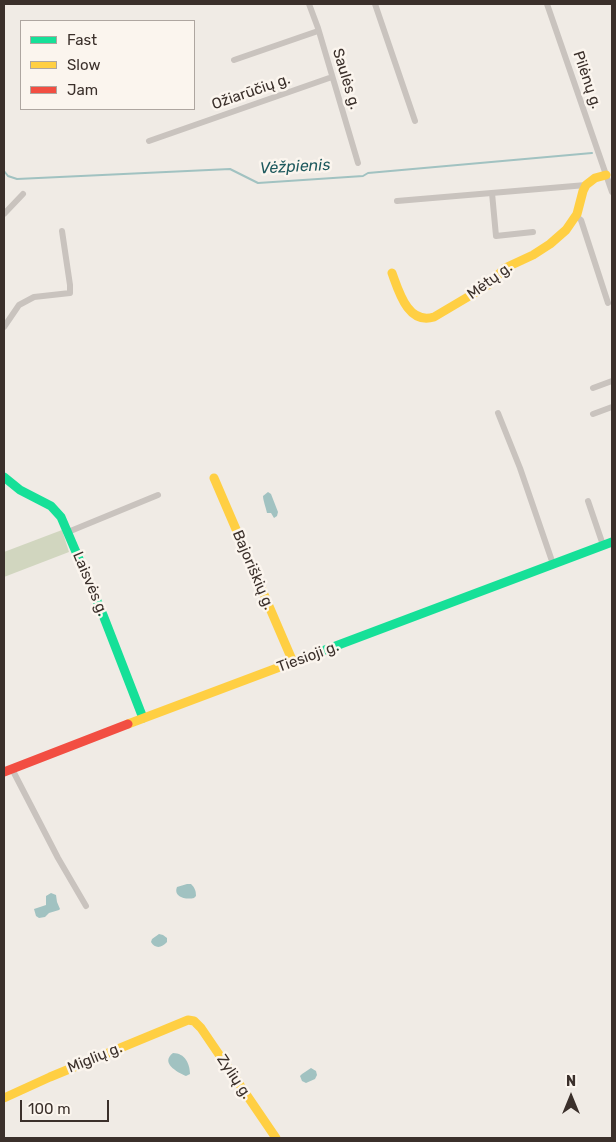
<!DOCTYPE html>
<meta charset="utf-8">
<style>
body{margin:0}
#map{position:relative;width:616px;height:1142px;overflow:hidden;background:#f0ebe5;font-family:Rubik,sans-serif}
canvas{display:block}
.frame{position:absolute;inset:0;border:5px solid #3b302b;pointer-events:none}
.legend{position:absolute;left:20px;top:20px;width:175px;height:90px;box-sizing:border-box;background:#fbf5ee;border:1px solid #aea6a0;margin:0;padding:6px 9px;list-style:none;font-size:15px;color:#3b302b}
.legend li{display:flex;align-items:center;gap:10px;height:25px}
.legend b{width:25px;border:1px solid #aea6a0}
.north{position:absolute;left:546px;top:1072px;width:50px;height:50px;-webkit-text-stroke:4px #fbf5ee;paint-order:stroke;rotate:0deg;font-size:14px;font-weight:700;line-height:20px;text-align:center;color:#3b302b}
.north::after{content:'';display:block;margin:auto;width:18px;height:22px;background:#3b302b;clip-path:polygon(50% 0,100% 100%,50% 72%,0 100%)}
.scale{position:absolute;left:20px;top:1100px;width:89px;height:22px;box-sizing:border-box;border:2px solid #3b302b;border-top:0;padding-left:6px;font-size:15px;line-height:18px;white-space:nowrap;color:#3b302b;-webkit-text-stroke:4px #fbf5ee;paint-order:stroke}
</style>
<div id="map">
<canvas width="616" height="1142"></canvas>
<div class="frame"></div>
<ul class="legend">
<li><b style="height:6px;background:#16e098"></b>Fast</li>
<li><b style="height:6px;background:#ffcf43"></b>Slow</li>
<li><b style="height:6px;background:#f24e42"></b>Jam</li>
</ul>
<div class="north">N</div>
<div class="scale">100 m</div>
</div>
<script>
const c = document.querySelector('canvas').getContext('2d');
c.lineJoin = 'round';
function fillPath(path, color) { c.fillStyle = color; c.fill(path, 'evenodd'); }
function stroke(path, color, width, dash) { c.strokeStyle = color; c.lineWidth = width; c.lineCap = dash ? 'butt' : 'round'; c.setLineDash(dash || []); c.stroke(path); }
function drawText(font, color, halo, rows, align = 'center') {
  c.font = font + ' Rubik,sans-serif'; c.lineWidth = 5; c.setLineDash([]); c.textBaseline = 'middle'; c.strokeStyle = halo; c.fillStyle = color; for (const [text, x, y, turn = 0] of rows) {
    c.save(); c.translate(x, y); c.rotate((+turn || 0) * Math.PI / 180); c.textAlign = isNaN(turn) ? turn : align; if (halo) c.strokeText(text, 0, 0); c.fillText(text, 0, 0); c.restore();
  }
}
const green = new Path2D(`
 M62,530L69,552L4,577V552Z`);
const water = new Path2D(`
 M268,492L271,494L278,512L277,516L274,518L271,513H267C266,508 263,500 263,496Z
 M187,884H191C195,888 196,891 196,896L194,898C186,900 173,897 177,887Z
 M51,893L56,895L57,902L60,909L59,910L49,913L45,917L39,918L36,916L34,909L46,905V896Z
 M159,934L163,935L167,938V942C162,948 155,949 151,942L152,939Z
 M173,1053C185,1053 190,1064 190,1074L186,1076C177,1072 160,1063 173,1053Z
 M311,1068L316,1071L317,1075L315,1079L306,1083L302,1081L300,1076L302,1074Z`);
const stream = new Path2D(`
 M4,171L8,176L17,179L230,169L258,183L363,176L368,173L592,153`);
const street = new Path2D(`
 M309,4L318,28L358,163
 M375,4L415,121
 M547,4L612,192
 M234,60L318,31
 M149,141L332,77
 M492,193L496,236L533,232
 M397,201L586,185
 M4,214L23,194
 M576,216L581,220L608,303
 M4,327L19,305L34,297L70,293V285L62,231
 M593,388L612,381
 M498,413L520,468L553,564
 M593,414L612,407
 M588,501L603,545
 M68,532L158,495
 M12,769L58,858L86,906`);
const fast = new Path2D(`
 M4,477L20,490L51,506L61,517L103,615L143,718
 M317,653L612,542`);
const slow = new Path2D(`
 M392,273C399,292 408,325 434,317L488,285L505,268L533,255L550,244L566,230L577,214L583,191L586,185L595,178L606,175
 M214,478L293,662
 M128,724L317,653
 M4,1098L50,1077L188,1020L194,1021L201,1028L276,1138`);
const jam = new Path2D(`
 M4,772L128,724`);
const streetNames = [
 ["Saulės g.",346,79,73],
 ["Pilėnų g.",587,80,71],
 ["Ožiarūčių g.",251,92,-19],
 ["Mėtų g.",490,281,-36],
 ["Bajoriškių g.",253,570,67],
 ["Laisvės g.",90,584,67],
 ["Tiesioji g.",308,657,-20],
 ["Miglių g.",95,1058,-22],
 ["Zylių g.",234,1077,56]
];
const waterNames = [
 ["Vėžpienis",295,167,-3]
];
fillPath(green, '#d1d6bf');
fillPath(water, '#a1c2c1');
stroke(stream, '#a1c2c1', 2);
stroke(street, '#c9c3be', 6);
stroke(fast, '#16e098', 9);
stroke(slow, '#ffcf43', 9);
stroke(jam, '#f24e42', 9);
drawText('15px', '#3b302b', '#fbf5ee', streetNames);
drawText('italic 16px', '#1f5a5e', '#fbf5ee', waterNames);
</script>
